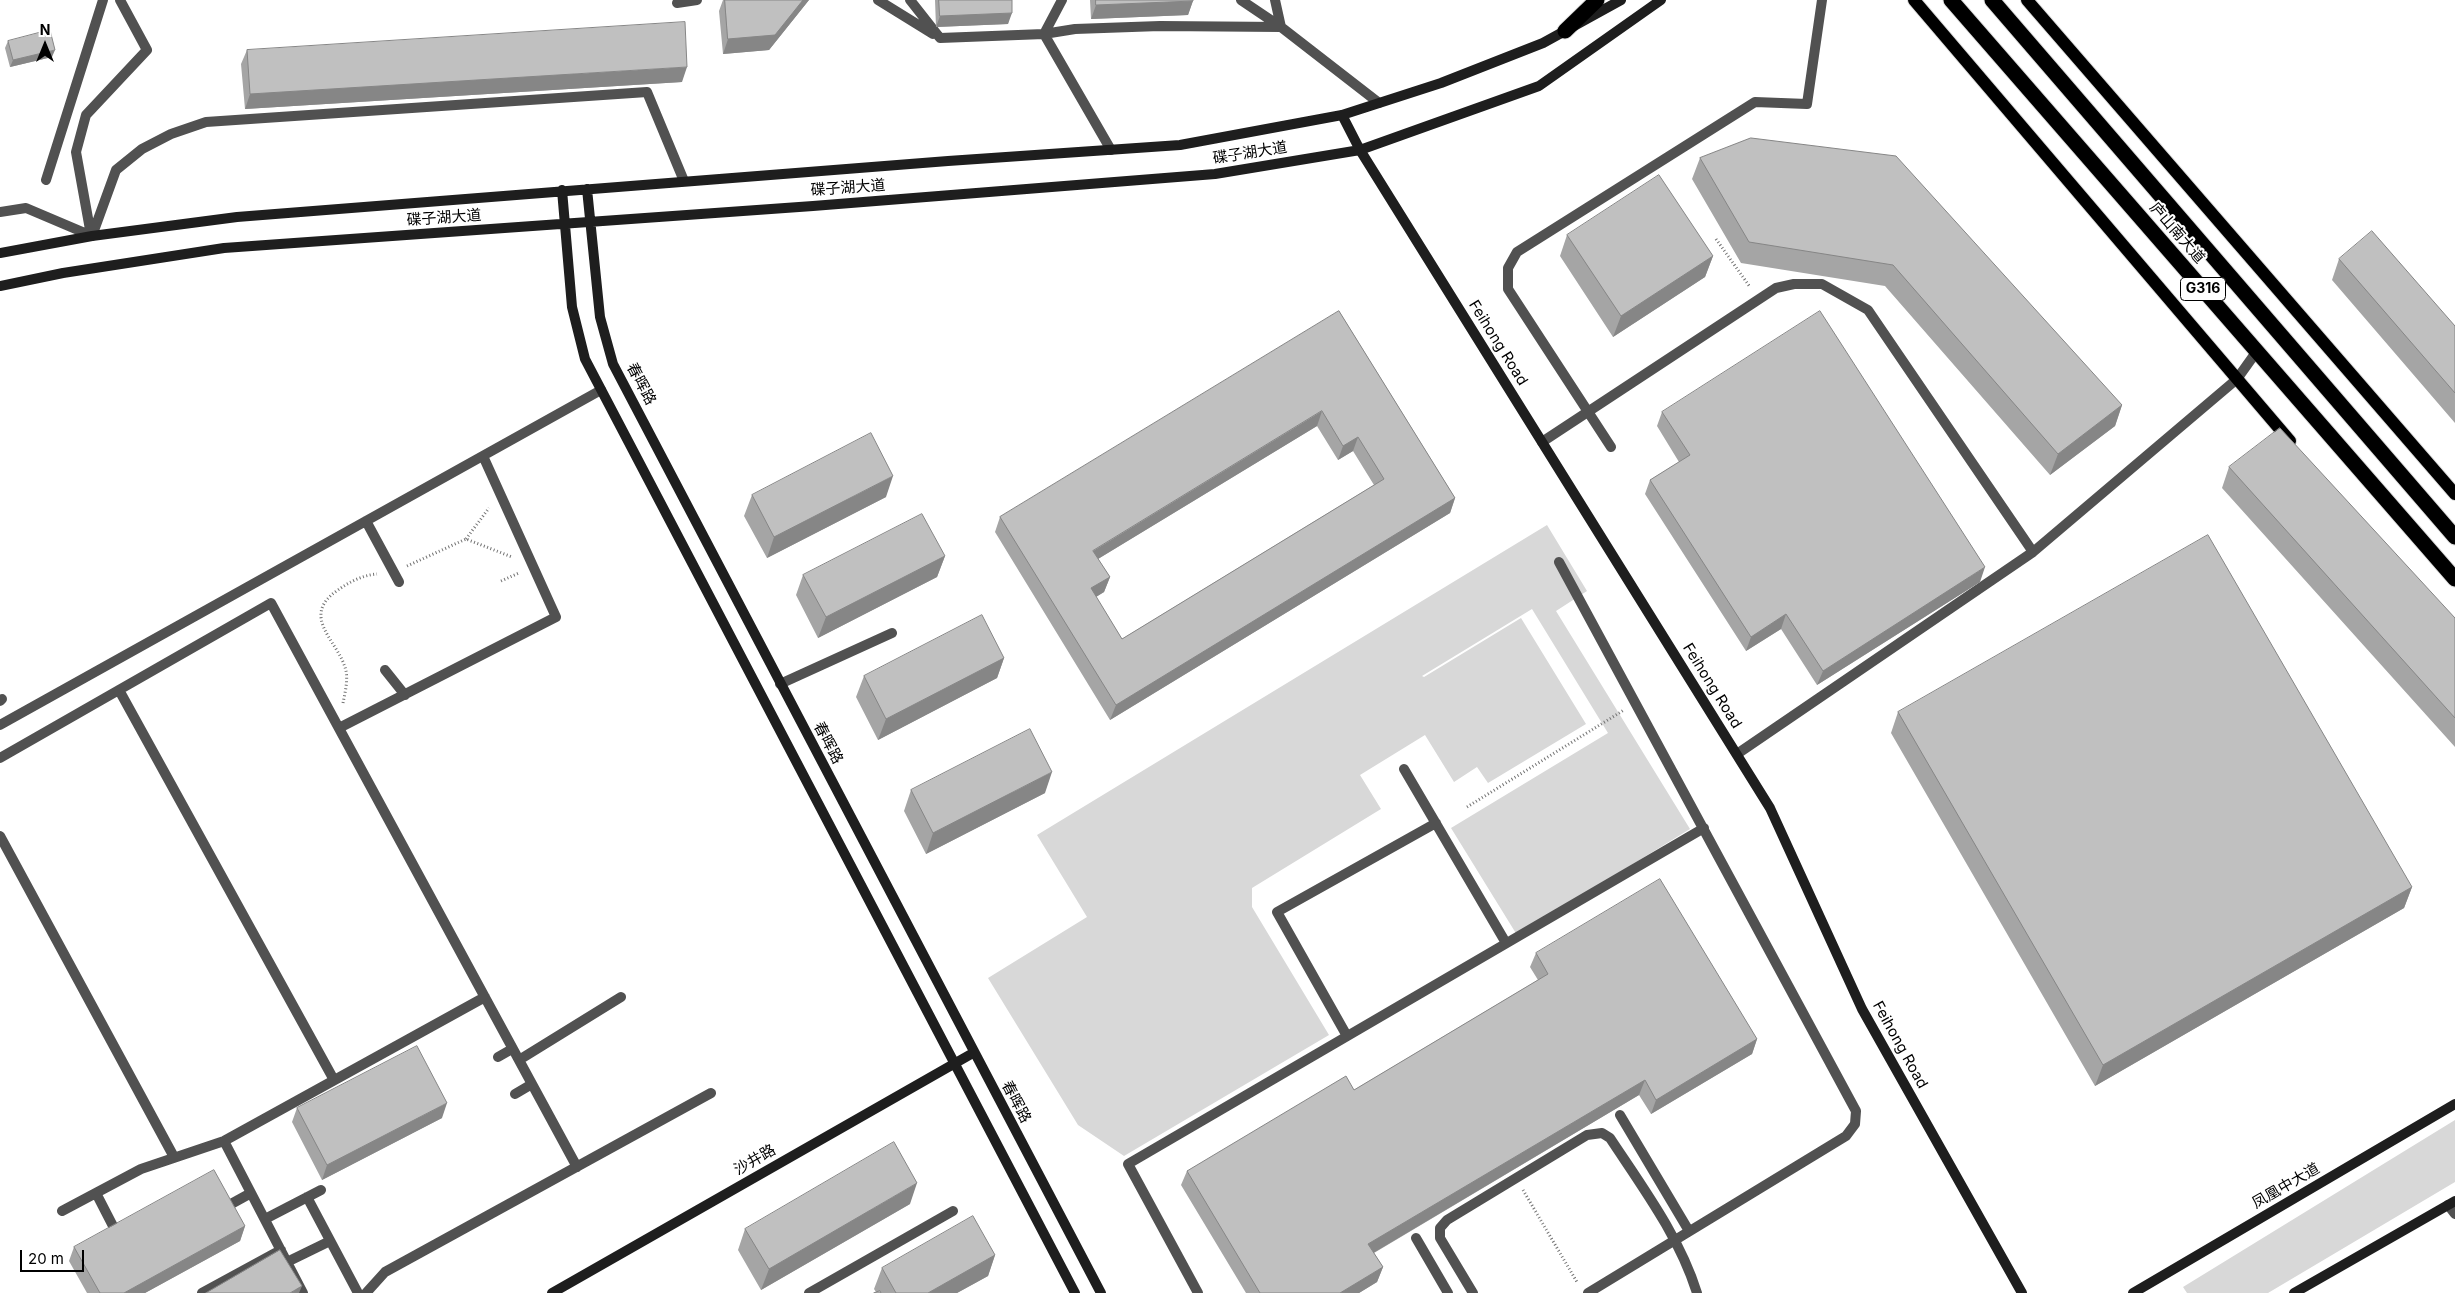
<!DOCTYPE html>
<meta charset="utf-8">
<style>
body{margin:0}
#map{position:relative;width:2455px;height:1293px;overflow:hidden;background:#fff;font-family:Inter,sans-serif}
canvas{display:block}
.north{position:absolute;left:20px;top:20px;width:50px;height:50px;-webkit-text-stroke:4px #fff;paint-order:stroke;rotate:0deg;font-size:14px;font-weight:700;line-height:20px;text-align:center;color:#000}
.north::after{content:'';display:block;margin:auto;width:18px;height:22px;background:#000;clip-path:polygon(50% 0,100% 100%,50% 72%,0 100%)}
.scale{position:absolute;left:20px;top:1250px;width:64px;height:22px;box-sizing:border-box;border:2px solid #000;border-top:0;padding-left:6px;font-size:15px;line-height:18px;white-space:nowrap;color:#000;-webkit-text-stroke:4px #fff;paint-order:stroke}
</style>
<div id="map">
<canvas width="2455" height="1293"></canvas>
<div class="north">N</div>
<div class="scale">20 m</div>
</div>
<script>
const c = document.querySelector('canvas').getContext('2d');
c.lineJoin = 'round';
function fillPath(path, color) { c.fillStyle = color; c.fill(path, 'evenodd'); }
function stroke(path, color, width, dash) { c.strokeStyle = color; c.lineWidth = width; c.lineCap = dash ? 'butt' : 'round'; c.setLineDash(dash || []); c.stroke(path); }
function drawText(font, color, halo, rows, align = 'center') {
  c.font = font + ' Inter,"Noto Sans SC",sans-serif'; c.lineWidth = 4; c.setLineDash([]); c.textBaseline = 'middle'; c.strokeStyle = halo; c.fillStyle = color; for (const [text, x, y, turn = 0] of rows) {
    c.save(); c.translate(x, y); c.rotate((+turn || 0) * Math.PI / 180); c.textAlign = isNaN(turn) ? turn : align; if (halo) c.strokeText(text, 0, 0); c.fillText(text, 0, 0); c.restore();
  }
}
const green = new Path2D(`
 M1547,525L1587,591L1556,611L1690,829L1517,935L1451,828L1608,733L1532,609L1422,676L1424,677L1521,618L1586,724L1488,783L1477,767L1454,782L1425,735L1360,775L1381,809L1252,888V907L1329,1035L1124,1156L1078,1125L988,978L1087,917L1037,835Z
 M2455,1120V1182L2268,1293H2187L2183,1287Z`);
const path = new Path2D(`
 M1716,239L1750,287
 M466,539L489,508
 M407,566L466,539L512,557
 M501,581L519,573
 M343,703C345,693 348,681 346,671C340,642 298,617 338,590C349,582 363,575 377,574
 M1467,807L1624,710
 M1523,1190L1577,1282`);
const lane = new Path2D(`
 M878,0L933,34
 M910,0L940,38L1044,34L1111,150
 M1062,0L1044,34L1075,29L1160,26L1281,27L1379,103
 M1241,0L1281,27
 M1275,0L1281,27
 M677,3L697,0
 M46,180L103,0
 M0,212L26,208L92,236
 M91,235L76,152L86,115L147,50L120,0
 M92,236L116,170L142,149L171,134L206,122L647,92L684,181
 M1542,442L1776,288L1794,284H1822L1868,310L2033,552
 M1611,447L1508,289V268L1517,252L1755,102L1807,104L1822,0
 M366,521L399,582
 M1559,562L1856,1111L1855,1124L1846,1136L1588,1293
 M385,670L405,695
 M780,684L892,633
 M119,690L334,1080
 M0,701L2,699
 M0,725L601,390
 M339,728L556,617L483,456
 M1737,754L2033,552L2237,379L2257,351
 M0,758L271,603L577,1167
 M1404,769L1506,943
 M0,836L174,1157
 M1347,1036L1277,912L1436,823
 M498,1057L512,1049
 M519,1060L621,997
 M515,1094L532,1084
 M1620,1115L1689,1231
 M224,1141L303,1293
 M96,1193L114,1228
 M307,1197L358,1293
 M231,1204L251,1193
 M2448,1205L2455,1214
 M62,1211L141,1169L224,1141L485,997
 M265,1219L321,1190
 M1416,1238L1448,1293
 M287,1262L330,1241
 M202,1293L281,1250
 M366,1293L385,1272L711,1093
 M809,1293L953,1211
 M1198,1293L1128,1164L1704,828
 M1473,1293L1440,1238V1228L1447,1220L1587,1135L1602,1133L1610,1138C1643,1188 1679,1236 1697,1293`);
const secondary = new Path2D(`
 M1342,115L1360,150L1770,808L1862,1009L2022,1293
 M587,189L600,317L613,364L1101,1293
 M562,190L572,307L585,359L1075,1293
 M0,253L92,236L237,217L948,161L1180,145L1342,115L1441,83L1543,43L1621,0
 M0,286L63,273L224,248L813,206L1215,174L1360,150L1539,86L1661,0
 M552,1293L973,1053
 M2133,1293L2455,1104
 M2294,1293L2455,1201`);
const primary = new Path2D(`
 M1914,0L2290,441
 M2027,0L2455,494`);
const highway = new Path2D(`
 M1951,0L2455,579
 M1992,0L2455,537
 M1565,31L1597,0`);
const wall = new Path2D(`
 M723,0H809L769,50L723,54L719,11Z
 M935,0H1012L1008,24L936,27Z
 M1090,0H1193L1188,15L1091,19Z
 M8,41L52,57L10,67L5,48Z
 M247,50L682,82L245,109L241,64Z
 M1751,138L2122,405L2115,426L2050,475L1885,286L1741,263L1692,179L1700,158Z
 M1567,235L1713,256L1705,277L1613,337L1560,256Z
 M2339,259L2455,326V423L2332,280Z
 M1339,311L1455,498L1450,513L1110,720L995,532L1000,517ZM1317,426L1338,460L1353,451L1374,485L1122,639L1096,597L1104,592L1110,577L1098,559Z
 M1662,412L1980,582L1817,685L1781,629L1746,651L1645,494L1650,480L1679,462L1657,426Z
 M2229,467L2455,618V747L2222,488Z
 M752,495L886,497L767,558L744,516Z
 M945,556L937,577L818,638L796,595L803,575Z
 M1004,658L997,678L878,740L856,697L864,676Z
 M1898,712L2412,887L2404,908L2095,1086L1891,733Z
 M911,790L1045,793L926,854L904,811Z
 M1536,953L1757,1039L1752,1054L1651,1114L1639,1095L1374,1253L1383,1267L1377,1282L1359,1293H1246L1181,1185L1187,1171L1354,1090L1538,980L1530,967Z
 M297,1108L442,1118L322,1180L292,1122Z
 M910,1204L761,1290L738,1250L745,1229Z
 M245,1226L240,1241L145,1293H87L69,1261L74,1247Z
 M995,1255L988,1276L957,1293H874L876,1292L874,1289L882,1268Z`);
const shadedWall = new Path2D(`
 M803,0H809L769,50L723,54L728,39Z
 M1193,1L1188,15L1091,19L1096,5Z
 M1012,13L1008,24L936,27L940,16Z
 M55,50L52,57L10,67L13,60Z
 M687,67L682,82L245,109L250,94Z
 M1713,256L1705,277L1613,337L1621,316Z
 M2122,405L2115,426L2050,475L2058,454Z
 M1322,411L1317,426L1088,565L1093,551Z
 M1358,437L1353,451L1338,460L1343,446Z
 M893,476L886,497L767,558L774,537Z
 M1455,498L1450,513L1110,720L1116,705Z
 M945,556L937,577L818,638L826,617Z
 M1985,567L1980,582L1817,685L1823,671Z
 M1110,577L1104,592L1086,603L1091,588Z
 M1786,614L1781,629L1746,651L1751,637Z
 M1004,658L997,678L878,740L886,719Z
 M1052,772L1045,793L926,854L933,833Z
 M2412,887L2404,908L2095,1086L2103,1065Z
 M1757,1039L1752,1054L1651,1114L1656,1100Z
 M1645,1080L1639,1095L1363,1259L1368,1244Z
 M447,1103L442,1118L322,1180L327,1165Z
 M917,1183L910,1204L761,1290L769,1269Z
 M245,1226L240,1241L145,1293H124Z
 M995,1255L988,1276L957,1293H928Z
 M1383,1267L1377,1282L1359,1293H1340Z
 M302,1286L299,1293H290Z`);
const building = new Path2D(`
 M725,0H803L775,35L728,39Z
 M939,0H1012V13L940,16Z
 M1096,0H1193V1L1096,5Z
 M685,22L687,67L250,94L247,50Z
 M50,30L55,50L13,60L8,41Z
 M1751,138L1896,156L2122,405L2058,454L1893,265L1749,242L1700,158Z
 M1659,175L1713,256L1621,316L1567,235Z
 M2372,231L2455,326V393L2339,259Z
 M1339,311L1455,498L1116,705L1000,517ZM1322,411L1343,446L1358,437L1384,479L1122,639L1091,588L1110,577L1093,551Z
 M1820,311L1985,567L1823,671L1786,614L1751,637L1650,480L1690,455L1662,412Z
 M2280,428L2455,618V718L2229,467Z
 M871,433L893,476L774,537L752,495Z
 M922,514L945,556L826,617L803,575Z
 M2208,535L2412,887L2103,1065L1898,712Z
 M982,615L1004,658L886,719L864,676Z
 M1030,729L1052,772L933,833L911,790Z
 M1660,879L1757,1039L1656,1100L1645,1080L1368,1244L1383,1267L1340,1293H1260L1187,1171L1346,1076L1354,1090L1548,974L1536,953Z
 M417,1046L447,1103L327,1165L297,1108Z
 M894,1142L917,1183L769,1269L745,1229Z
 M214,1170L245,1226L124,1293H100L74,1247Z
 M973,1216L995,1255L928,1293H896L882,1268Z
 M280,1250L302,1286L290,1293H206Z
 M880,1291L881,1293H874Z`);
const shields = [
 [2203,289,45]
];
const shieldNames = [
 ["G316",2203,289]
];
const streetNames = [
 ["碟子湖大道",1250,153,-9],
 ["碟子湖大道",848,188,-4],
 ["碟子湖大道",444,218,-4],
 ["庐山南大道",2177,233,49],
 ["Feihong Road",1498,343,58],
 ["春晖路",641,384,62],
 ["Feihong Road",1712,686,58],
 ["春晖路",828,743,62],
 ["Feihong Road",1900,1045,61],
 ["春晖路",1016,1102,62],
 ["沙井路",755,1160,-30],
 ["凤凰中大道",2286,1186,-30]
];
fillPath(green, '#d8d8d8');
stroke(primary, '#dbdbdb', 14);
stroke(highway, '#dbdbdb', 17);
stroke(path, '#737373', 3, [1, 2.5]);
stroke(lane, '#515151', 10);
stroke(secondary, '#1e1e1e', 10);
stroke(primary, '#000', 12);
stroke(highway, '#000', 15);
fillPath(wall, '#a5a5a5');
fillPath(shadedWall, '#868686');
fillPath(building, '#c0c0c0');
stroke(building, '#868686', 1);
for (const [x, y, w] of shields) { const box = new Path2D(); box.roundRect(x - w / 2, y - 11.5, w, 23, 4); c.fillStyle = '#fff'; c.fill(box); stroke(box, '#000', 1); }
drawText('bold 14px', '#000', null, shieldNames);
drawText('15px', '#000', '#fff', streetNames);
</script>
